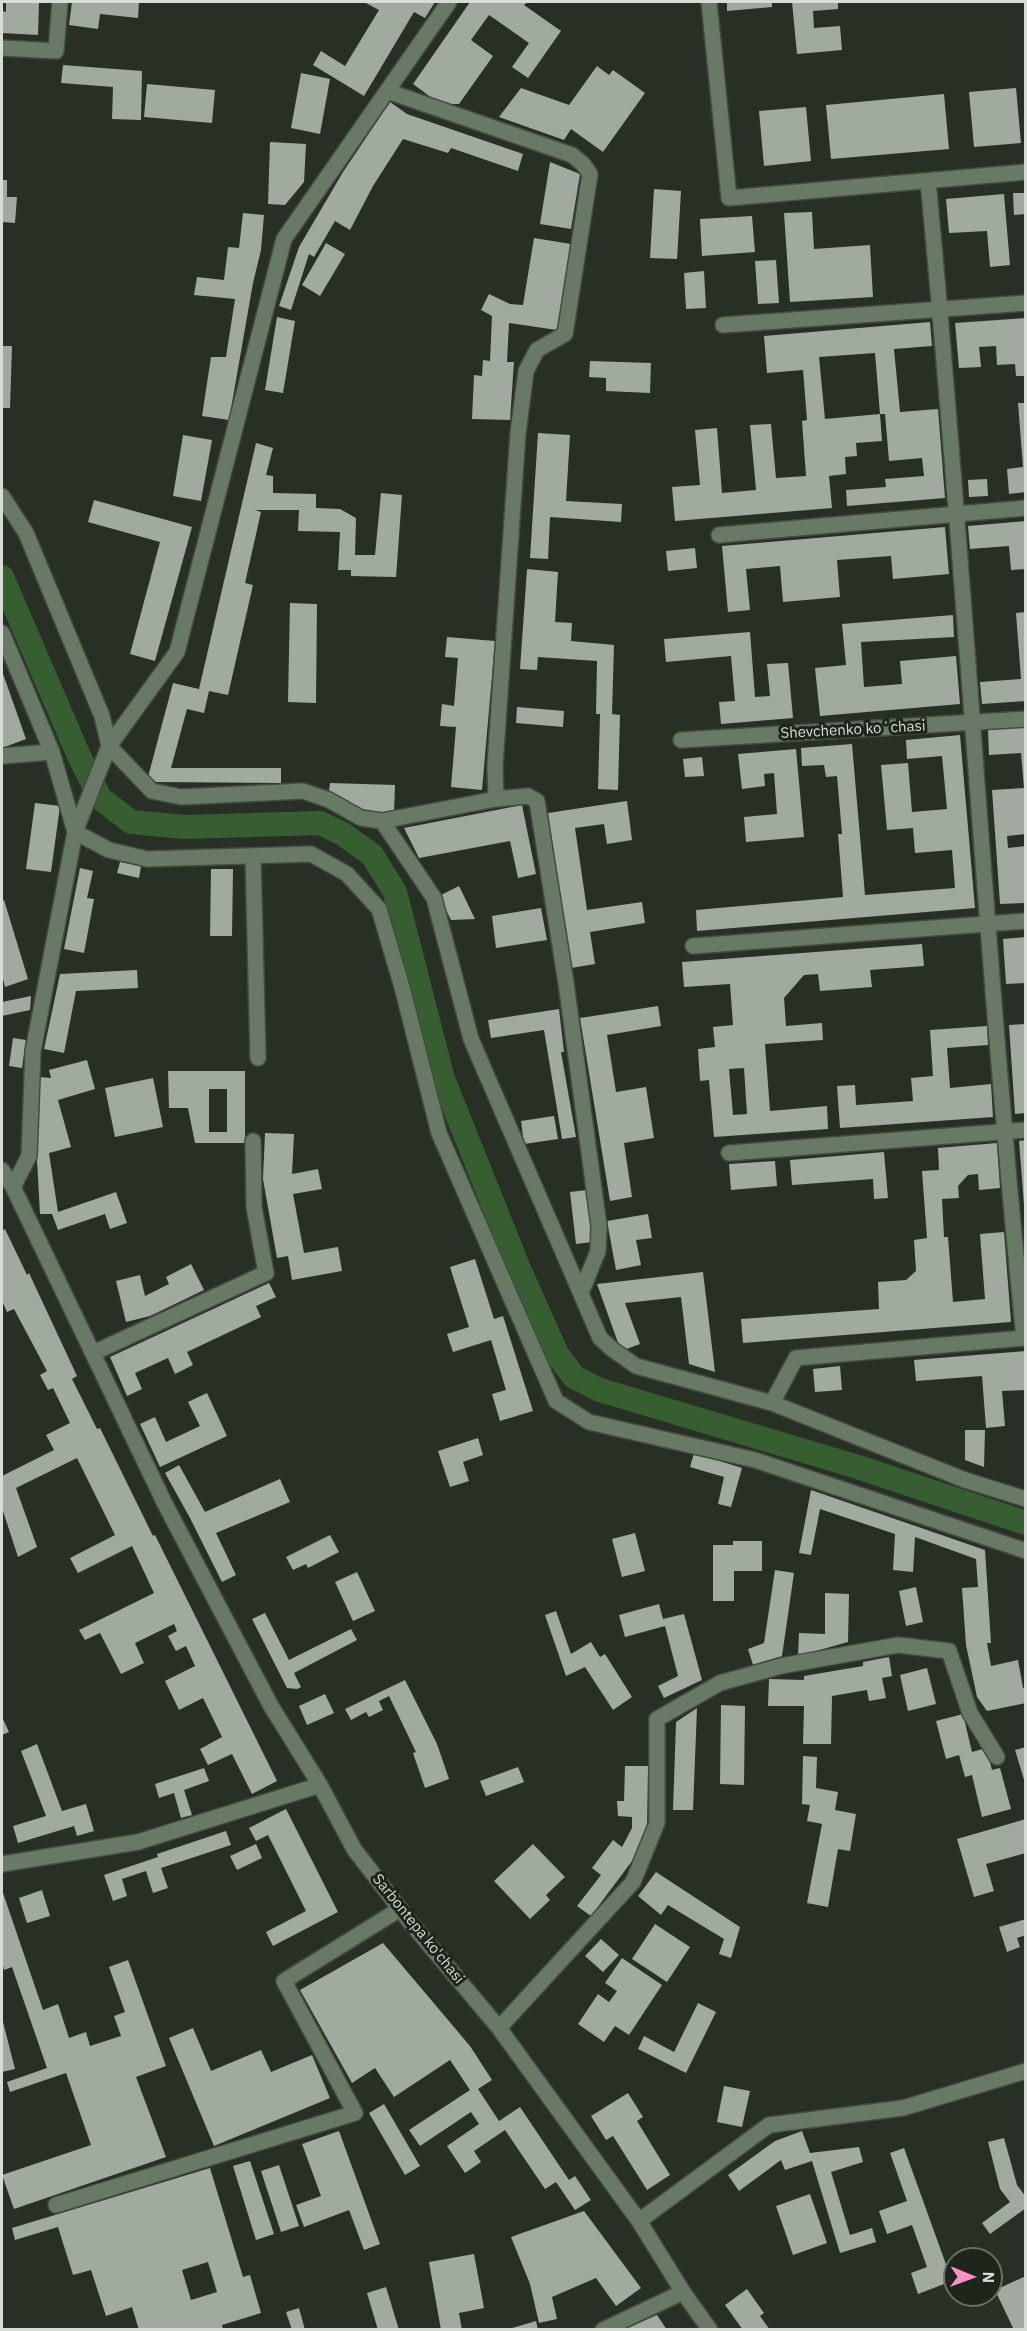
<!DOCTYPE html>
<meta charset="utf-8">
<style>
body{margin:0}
#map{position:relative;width:1027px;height:2331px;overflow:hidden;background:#283026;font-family:"IBM Plex Sans",sans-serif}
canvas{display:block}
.frame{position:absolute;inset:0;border:3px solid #d7dcd6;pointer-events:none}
.north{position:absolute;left:943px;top:2247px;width:60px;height:60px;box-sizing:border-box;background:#1e261c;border:2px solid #686f66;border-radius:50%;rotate:91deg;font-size:16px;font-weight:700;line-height:24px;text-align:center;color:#d7dcd6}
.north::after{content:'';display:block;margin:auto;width:21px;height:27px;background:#fc8fc3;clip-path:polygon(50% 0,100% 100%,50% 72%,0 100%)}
</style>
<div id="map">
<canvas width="1027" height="2331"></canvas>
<div class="frame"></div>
<div class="north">N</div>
</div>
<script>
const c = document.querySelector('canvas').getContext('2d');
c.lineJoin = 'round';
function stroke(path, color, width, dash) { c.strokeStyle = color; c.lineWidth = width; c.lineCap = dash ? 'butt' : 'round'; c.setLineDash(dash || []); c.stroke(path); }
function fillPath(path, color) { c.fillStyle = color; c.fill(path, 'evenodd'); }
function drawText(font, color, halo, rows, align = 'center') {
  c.font = font + ' "IBM Plex Sans",sans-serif'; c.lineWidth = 6; c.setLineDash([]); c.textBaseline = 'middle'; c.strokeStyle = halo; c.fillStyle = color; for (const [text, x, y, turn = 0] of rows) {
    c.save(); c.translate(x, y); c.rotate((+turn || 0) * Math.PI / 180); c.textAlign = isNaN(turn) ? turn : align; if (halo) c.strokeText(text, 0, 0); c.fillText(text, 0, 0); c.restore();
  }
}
const canal = new Path2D(`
 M2,577L79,756L100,798L131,822L185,827L320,823L343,834L372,855L395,892L443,1079L519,1269L557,1354L574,1377L600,1390L858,1467L1026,1523`);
const building = new Path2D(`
 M6,2H39L38,35L2,33V11L6,12Z
 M72,2H139L138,18L100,14L98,29L69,25Z
 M364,2H435L425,18L414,12L364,96L313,65L321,51L345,66L379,10Z
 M470,2H527L524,5L561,31L528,78L512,67L529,43L489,15L471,40L493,56L459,104H440L413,84Z
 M727,2H772V7L727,11Z
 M792,2H838V9L813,11L814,28L840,26L842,50L797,54Z
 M63,65L142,71L141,120L112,119L113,87L61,83Z
 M597,66L609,75L613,70L645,93L603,152L571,129L564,140L499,117L521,88L569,105Z
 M301,73L330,79L320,134L291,128Z
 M147,84L215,90L212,123L144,117Z
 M1016,88L1021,143L974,147L969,92Z
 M944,94L949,149L831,159L826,105Z
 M390,102L407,114L523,154L518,171L451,148L448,153L403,139L373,186L350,230L335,221L314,257L309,254L291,310L279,306L299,247L343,172Z
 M806,107L811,161L764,166L759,111Z
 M270,142L306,144L304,182L285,205L268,204Z
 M550,162L580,174L571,229L540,224Z
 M2,180H7V197H17L15,223L2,222Z
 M654,189L681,191L677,259L650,258Z
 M1013,193H1026V214L1014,215Z
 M1004,194L1010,265L990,267L987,231L949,233L946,199Z
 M812,212L814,249L870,245L873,297L790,302L784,213Z
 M243,213L264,215L261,250L253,283L229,420L202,416L211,357H226L235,299L194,295L197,277L224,280L228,247L239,248Z
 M752,216L755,252L702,256L700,219Z
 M534,238L571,244L557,330L509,323L507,362H514L510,420L472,419L474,375L482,376L483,360L490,361L492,316L481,310L489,294L510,304L523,305Z
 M326,243L345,254L320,296L302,285Z
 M776,260L779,303L758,304L755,261Z
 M704,271L706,308L686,309L684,273Z
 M277,317L295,321L283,393L265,390Z
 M1026,318V376H1016L1015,364L997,365L996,346L979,347L981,367L959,368L955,323Z
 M930,322L932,346L894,349L900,412L938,409L945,498L847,506L846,490L886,487L885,479L924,476L922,458L889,461L885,414H880L875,353L819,357L825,419L880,414L882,441L856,443L857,456L845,457L846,474L829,476L832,508L675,521L672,487L700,485L695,430L717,428L722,493L756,490L750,425L771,424L776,478L806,476L802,421L807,420L803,370L767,373L764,336Z
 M2,346H12L10,408H2Z
 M590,361L651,363L650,393L606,391V378L589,377Z
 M1018,403H1026V492L1009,494L1007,469L1023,467Z
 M538,433L570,435L566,501L622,504L621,522L550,517L548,559L530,558Z
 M183,435L212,440L201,501L173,496Z
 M256,443L273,448L266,475L273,476V493L316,494V508L340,509L356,518L355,555H375L381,493L402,495L396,577L351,576V570H338L340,532L298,531L299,510H255L261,512L245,583L253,585L228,695L209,691L204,713L187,709L171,768H281V783L156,782L148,777L173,683L199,689Z
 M987,479L988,496L969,497L968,480Z
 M94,500L192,527L155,661L130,654L160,542L88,522Z
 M1026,521V569L1011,570L1009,546L970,549L968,526Z
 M945,527L949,574L893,579L891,556L837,560L840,597L783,602L780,566L746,569L750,610L728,612L722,546Z
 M695,548L697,568L668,571L666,551Z
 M527,569L558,572L555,622L572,623L571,641L614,645L612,714L620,715L618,790L598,789L600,714H596L597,661L538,657L537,670L520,669Z
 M290,603L317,604L316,703L288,702Z
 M1026,612V701L982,704L980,682L1021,679L1016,613Z
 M953,615L954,637L861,642L864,687L902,684L900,661L956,656L960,704L820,716L815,668L846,665L842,624Z
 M750,632L755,697L770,696L767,664L788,663L793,718L721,724L719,702L735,701L731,656L666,662L664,639Z
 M447,637L495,641L482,790L451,787L456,727L440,726L442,704L454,706L458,658L445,657Z
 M2,671L26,739L2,748Z
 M517,707L564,711L563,727L516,723Z
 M1026,727V834L1007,836L1008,848L1026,846L1025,903L1000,904L992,790L1024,788L1021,753L989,755L988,730Z
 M960,735L975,908L697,931L696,910L843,897L838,834H842L837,776L826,777L824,765L802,766L801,748L852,744L865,895L955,888L952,850L915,853L913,828L887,830L881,765L908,763L912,812L947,809L942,756L907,759L906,740Z
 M796,749L804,837L746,842L744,817L777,814L774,773L764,774L765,786L742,789L738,754Z
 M702,757L704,776L685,777L683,759Z
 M330,783L395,785L394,813L362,812L329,791Z
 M627,801L632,840L607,844L604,824L575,828L587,910L642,902L645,923L590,932L595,964L571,968L548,813Z
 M35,803L60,806L51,872L26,869Z
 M522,805L536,874L518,878L510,841L419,858L404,828Z
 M120,862L141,866L139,878L117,873Z
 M80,868L93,871L87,898L94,899L84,953L64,949Z
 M211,869H233L232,936H210Z
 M459,886L475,919L451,920L439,896Z
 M4,900L28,979L5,987L2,975V901Z
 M541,908L547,940L496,948L492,916Z
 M1026,937V983L1006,984L1003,939Z
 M922,944L924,966L870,970L872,987L820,991L818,974L804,975L784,998L786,1026L822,1023L823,1040L765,1044L770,1111L827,1106L828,1129L714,1137L709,1080L700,1081L698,1049L715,1047L713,1027L733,1025L730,984L684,987L682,962ZM744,1068L747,1114L733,1115L729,1069Z
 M137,970L138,988L76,991L64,1053L44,1049L60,974Z
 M31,996L30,1010L2,1016V1002Z
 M658,1006L661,1026L607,1035L616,1092L646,1087L654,1138L624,1143L632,1197L610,1201L580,1018Z
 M559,1009L564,1052H561L576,1137L562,1139L544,1030L491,1038L488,1020Z
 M1026,1024V1113L1015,1114L1009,1025Z
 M987,1026L988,1045L947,1048L950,1088L991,1084L993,1117L840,1128L837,1086L855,1085L856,1105L913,1101L911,1078L933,1076L930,1030Z
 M13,1038L26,1040L22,1068L9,1066Z
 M87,1060L95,1089L58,1100L71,1147L49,1153L58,1212L116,1192L127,1223L110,1229L105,1214L58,1230L52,1214H40L37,1160L39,1077L51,1078L49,1070Z
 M168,1071H245V1143H195L188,1108H169ZM209,1089H227V1132H209Z
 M153,1078L163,1127L115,1137L105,1088Z
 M554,1116L558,1139L524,1144L521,1121Z
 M265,1133L294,1134L292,1174L318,1169L322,1189L293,1194L304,1253L338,1247L342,1271L292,1280L288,1256L277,1258L263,1179Z
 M1026,1140V1205H1024L1019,1141Z
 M997,1143L1000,1188L979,1190L978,1174L968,1175L958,1186L959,1198L942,1199L944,1237H948L953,1302L985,1299L980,1234L1004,1232L1011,1322L743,1343L741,1319L879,1309L878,1282L906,1280L916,1271L914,1240L927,1238L922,1171L939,1170L938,1148Z
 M884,1152L888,1198L874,1199L873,1179L792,1185L790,1160Z
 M775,1161L777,1186L731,1190L729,1164Z
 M587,1190L592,1242L576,1244L570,1192Z
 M648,1214L652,1238L636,1240L641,1265L616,1270L607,1221Z
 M5,1229L27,1275L29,1273L77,1376L72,1379L97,1429L100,1428L153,1536L155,1535L277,1781L252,1794L232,1754L208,1765L200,1749L222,1737L203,1698L179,1710L165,1681L195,1666L186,1646L176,1651L168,1636L177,1631L174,1624L135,1643L144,1663L121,1674L100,1633L85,1640L79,1630L154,1593L132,1546L78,1573L70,1558L115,1535L77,1458L16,1488L37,1547L18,1557L2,1508V1476L54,1450L46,1435L70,1423L53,1388L48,1390L40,1375L47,1371L14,1309L7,1312L2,1301V1231Z
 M475,1259L494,1319L503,1316L533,1411L500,1421L492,1394L506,1390L491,1340L453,1352L447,1334L469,1327L450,1267Z
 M191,1264L204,1290L150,1316L126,1322L116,1281L140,1275L145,1296L169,1284L166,1277Z
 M703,1272L715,1372L689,1364L681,1297L625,1303L640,1344L621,1351L597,1284Z
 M269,1283L276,1297L256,1306L261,1317L187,1352L193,1365L175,1374L168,1358L135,1373L142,1389L127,1396L110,1357Z
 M1026,1351V1390L1002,1391L1005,1426L986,1428L982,1376L916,1381L914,1360Z
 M840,1366L842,1390L815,1392L813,1369Z
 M207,1393L227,1436L160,1467L140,1424L155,1417L166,1442L200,1426L188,1402Z
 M965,1430H985L984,1467L965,1460Z
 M478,1438L483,1455L463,1462L469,1481L450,1487L438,1451Z
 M694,1453L742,1468L731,1507L718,1504L724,1477L690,1467Z
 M179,1465L205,1512L280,1479L290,1502L216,1533L236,1575L222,1582L190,1518L165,1473Z
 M811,1490L985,1550L991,1643H987L991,1666L1018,1660L1023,1688H1026V1703L987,1711L977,1697L966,1645L962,1588L978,1587L976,1559L915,1537L913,1572L893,1570L895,1534L820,1509L811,1555L799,1553Z
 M635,1533L645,1571L622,1577L612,1539Z
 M330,1535L339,1552L308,1568L306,1564L293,1570L286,1557Z
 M733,1541H762V1571H734V1601H713V1545H733Z
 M775,1570L794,1573L782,1656L753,1665L748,1649L764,1643Z
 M357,1572L375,1611L353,1621L335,1582Z
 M916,1587L923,1622L906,1626L899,1591Z
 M825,1593L849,1594L848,1642L798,1656L799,1633L825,1634Z
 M659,1604L663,1619L684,1614L702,1680L664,1698L658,1686L678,1676L665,1626L625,1637L619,1615Z
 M556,1611L571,1654L591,1642L600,1657L605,1654L632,1697L613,1710L585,1667L566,1676L545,1615Z
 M265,1613L289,1660L351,1629L357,1640L294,1673L301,1687L297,1689L287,1688L252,1619Z
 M889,1657L892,1676L882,1678L886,1698L869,1701L867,1690L832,1696L831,1744H803L804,1706H768L769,1679L804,1680V1676L863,1666V1662Z
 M927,1668L936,1704L908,1711L900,1675Z
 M405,1680L437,1744L449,1779L425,1788L413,1753L416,1752L389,1696L379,1701L383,1710L369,1717L366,1712L351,1720L345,1709Z
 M325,1694L334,1713L307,1725L299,1706Z
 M721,1705L745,1706L744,1785L720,1784Z
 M697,1708L693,1810H673L676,1722Z
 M963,1714L972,1752L986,1748L992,1770L1000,1768L1011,1809L982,1817L972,1775L965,1777L959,1755L946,1759L936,1721Z
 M2,1717L9,1732L2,1735Z
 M37,1744L62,1811L86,1804L94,1831L77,1836L74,1826L18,1843L13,1826L46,1816L21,1751Z
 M1026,1747V1783H1025L1015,1750Z
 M803,1756L817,1757L816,1788L838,1792L835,1810L856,1814L850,1851L838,1849L828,1907L807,1903L822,1824L807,1821L810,1805L802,1804Z
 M625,1766H648L647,1832L635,1857L591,1916L577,1906L601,1875L592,1868L613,1840L622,1847L632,1828V1817L618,1816L617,1801H624Z
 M518,1767L524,1782L486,1796L480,1781Z
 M204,1768L209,1781L184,1790L192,1815L181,1818L174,1793L159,1798L155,1784Z
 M286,1809L338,1912L273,1946L266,1932L306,1911L268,1835L256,1841L249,1828Z
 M1026,1819V1853L986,1864L994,1891L974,1897L957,1839Z
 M226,1831L231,1845L161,1868L168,1888L153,1893L146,1871L122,1879L127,1896L113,1901L104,1875L158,1857L157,1854Z
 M256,1844L262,1858L237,1870L230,1856Z
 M533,1844L565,1877L546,1895L550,1900L530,1919L494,1881Z
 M656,1872L740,1927L731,1958L719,1954L724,1939L668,1905L661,1915L638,1896Z
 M42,1890L50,1916L27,1923L19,1898Z
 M2,1893H3L43,2010L58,2004L69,2038L86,2032L90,2046L121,2036L114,2016L125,2012L109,1967L128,1960L166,2066L136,2077L166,2157L14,2209L2,2175L91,2145L66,2073L10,2092L7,2082L47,2068L12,1967L4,1970L2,1962Z
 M1026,1919V1935L1017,1938L1020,1947L1007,1952L999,1927Z
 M655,1924L690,1947L667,1982L632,1959Z
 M601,1939L619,1955L603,1972L585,1956Z
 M383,1943L470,2046L492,2080L478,2089L499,2121L520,2107L569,2180L575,2176L591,2200L575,2210L556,2182L545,2189L505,2130L474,2151L481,2162L465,2173L447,2146L479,2124L471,2112L420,2146L409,2130L470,2090L450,2060L394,2097L375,2068L352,2083L300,1990Z
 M622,1958L662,1985L629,2035L615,2026L604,2042L578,2024L598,1994L609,2002L617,1991L605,1983Z
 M698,2003L716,2012L686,2073L638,2049L644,2036L674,2052Z
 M2,2018L15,2069L2,2072Z
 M193,2028L211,2071L261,2050L271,2072L312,2055L330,2098L214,2146L169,2038Z
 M724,2086L750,2091L742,2127L717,2122Z
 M628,2093L643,2117L637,2121L670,2175L647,2190L613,2136L606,2140L591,2116Z
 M384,2104L420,2166L405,2175L369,2113Z
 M339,2131L380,2244L364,2250L349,2210L304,2227L296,2205L321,2196L302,2144Z
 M802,2131L810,2153L859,2147L863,2162L831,2172L850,2235L872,2228L876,2242L840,2253L812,2161L785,2170L781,2160L739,2191L728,2175L775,2141Z
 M1004,2138L1017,2185L1026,2197V2208L990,2234L982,2223L1010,2202L1000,2189L988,2142Z
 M904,2148L952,2281L918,2294L911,2273L927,2267L912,2225L887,2234L879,2211L907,2201L890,2153Z
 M250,2161L274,2234L256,2240L233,2166Z
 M279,2165L299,2226L281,2232L261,2171Z
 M210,2168L243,2277L250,2275L261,2313L222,2325L223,2330H139L132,2307L106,2316L91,2270L73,2275L58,2227L15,2240L12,2228ZM208,2262L217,2292L191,2300L182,2270Z
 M810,2194L827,2243L793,2255L776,2206Z
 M584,2211L641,2288L616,2306L596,2278L552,2297L557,2319L539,2323L530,2284L511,2237Z
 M474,2254L484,2308L459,2313L462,2330H441L429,2262Z
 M1026,2276V2330H1014L995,2290Z
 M386,2287L399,2330H378L367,2293Z
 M747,2289L764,2313L760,2316L770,2330H743L725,2305Z
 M299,2308L305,2330H292L286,2312Z
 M657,2315L667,2330H623Z
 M536,2321L538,2330H509V2329Z`);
const minor = new Path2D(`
 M709,2L729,198L1026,172
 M2,48L56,51L60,2
 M387,91L572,155L583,164L590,174L565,334L537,350L526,371L518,433L495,765L496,799
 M928,181C965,566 985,953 1024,1338H1026
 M723,325L1026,303
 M2,496L26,533L102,716L109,746L152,791L181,797L303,791L329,800L361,818L382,821L496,799L528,796L537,801L566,983L599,1226L598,1251L581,1293
 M719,535L1026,508
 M2,633L52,752L75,832L109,850L147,859L311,854L347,874L379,909L402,987L439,1133L556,1401L589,1422L755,1460L1026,1551
 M681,740L1026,719
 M2,756L52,752
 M382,821L434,898L471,1039L600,1338L612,1349L636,1366L772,1403
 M253,856L258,1058
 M693,946L1026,921
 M729,1153L1026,1130
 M2,1170L13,1187L165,1504L271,1706L320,1785L354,1849L410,1922L499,2028L639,2221L683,2292L710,2330
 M13,1187L29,1156L33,1051L75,832L109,746L177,652L284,239L449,2
 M1024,1338L796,1358L772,1403L965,1480L1026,1499
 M93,1353L266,1273L254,1207L253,1141
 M2,1864L138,1842L320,1785
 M499,2028L633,1882L657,1823V1719L720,1683L781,1666L898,1645L949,1651L970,1713L997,1757
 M56,2205L355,2113L284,1981L400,1909
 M639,2221L769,2125L903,2108L1026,2071
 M603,2330L683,2292`);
const streetNames = [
 ["Shevchenko koʻchasi",853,730,-3],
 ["Sarbontepa ko'chasi",418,1929,51]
];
stroke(canal, '#375e30', 24);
fillPath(building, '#a0aa9e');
stroke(minor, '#444c42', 18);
stroke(minor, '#687a65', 15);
drawText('15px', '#d7dcd6', '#1e261c', streetNames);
</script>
